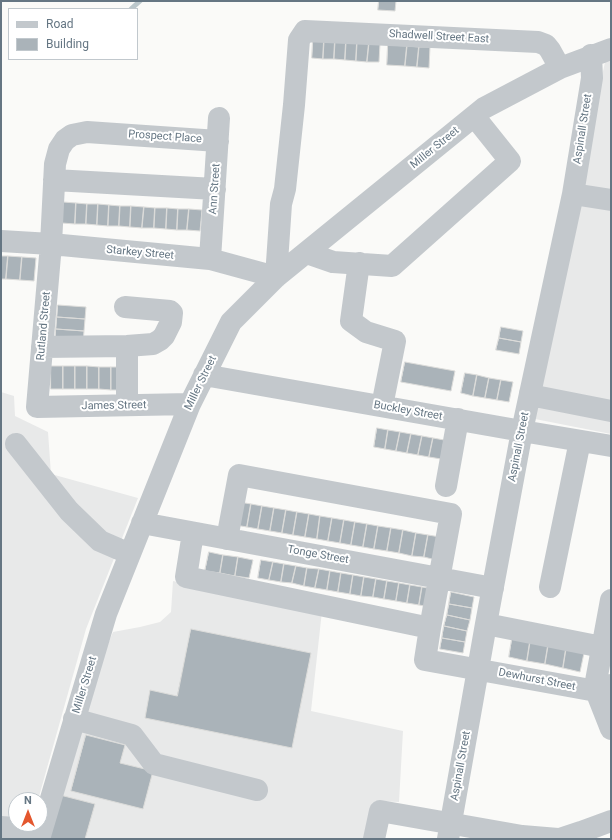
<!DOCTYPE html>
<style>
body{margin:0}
#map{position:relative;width:612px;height:840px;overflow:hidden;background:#fafaf8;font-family:Roboto,sans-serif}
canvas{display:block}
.frame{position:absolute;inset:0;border:2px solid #657683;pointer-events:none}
.legend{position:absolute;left:8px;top:8px;width:130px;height:52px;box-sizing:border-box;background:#fff;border:1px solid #c1c8cd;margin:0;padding:5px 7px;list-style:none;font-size:12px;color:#657683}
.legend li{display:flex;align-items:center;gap:8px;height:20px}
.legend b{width:20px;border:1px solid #c1c8cd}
.north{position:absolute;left:8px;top:792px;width:40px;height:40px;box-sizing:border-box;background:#fff;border:1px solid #c1c8cd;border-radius:50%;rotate:0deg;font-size:11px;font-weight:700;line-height:16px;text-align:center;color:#657683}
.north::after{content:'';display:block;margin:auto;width:14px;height:18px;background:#e4572e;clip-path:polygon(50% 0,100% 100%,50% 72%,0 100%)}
</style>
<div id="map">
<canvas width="612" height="840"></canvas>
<div class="frame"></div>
<ul class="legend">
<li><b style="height:5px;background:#c3c8cc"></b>Road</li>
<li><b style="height:11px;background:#aab3b9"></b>Building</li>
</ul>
<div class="north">N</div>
</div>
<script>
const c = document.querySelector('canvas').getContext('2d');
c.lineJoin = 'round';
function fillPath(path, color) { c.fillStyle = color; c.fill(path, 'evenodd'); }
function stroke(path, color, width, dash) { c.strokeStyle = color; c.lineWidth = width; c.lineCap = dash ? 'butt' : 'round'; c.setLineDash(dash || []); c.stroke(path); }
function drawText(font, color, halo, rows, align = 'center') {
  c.font = font + ' Roboto,sans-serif'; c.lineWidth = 4; c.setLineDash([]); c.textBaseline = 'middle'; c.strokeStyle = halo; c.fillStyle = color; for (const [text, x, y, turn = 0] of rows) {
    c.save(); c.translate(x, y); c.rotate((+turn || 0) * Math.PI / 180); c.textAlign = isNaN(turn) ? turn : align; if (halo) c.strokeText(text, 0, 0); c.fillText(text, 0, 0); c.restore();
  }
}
const built = new Path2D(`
 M611,61V434L530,418L605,62Z
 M1,392L14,396L15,416L48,432L51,474L138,498L86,629L38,800H16V824L28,839H1Z
 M173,581L322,611L311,711L403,731L399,802L375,801L366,839H46L94,677L113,632L140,627L160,622L171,612Z`);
const stream = new Path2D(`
 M131,9L140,1`);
const building = new Path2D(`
 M379,1H396L395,11L378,10Z
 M313,40L324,41L323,59L312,58Z
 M324,41H335L334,59H323Z
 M335,41L346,42L345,60L334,59Z
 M346,42L357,43L356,61L345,60Z
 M357,43H369L367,62L356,61Z
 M369,43L380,44L379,62H367Z
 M388,45L407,46L405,66L387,65Z
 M407,46L419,47L417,67L405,66Z
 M419,47H430L429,68L417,67Z
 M63,202L76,203L75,224L62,223Z
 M76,203L87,204L86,224H75Z
 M87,204H98L97,225L86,224Z
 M98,204L109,205L108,226L97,225Z
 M109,205L120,206L119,226H108Z
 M120,206H131L130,227L119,226Z
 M131,206L144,207L142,228L130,227Z
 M144,207L155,208L154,228H142Z
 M155,208H167L166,229L154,228Z
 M167,208L178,209L177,230L166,229Z
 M178,209H189L187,230H177Z
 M189,209L202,210L200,231L187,230Z
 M1,256H8L6,279H1Z
 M8,256L22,257L20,280L6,279Z
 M22,257L36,258L34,281L20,280Z
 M58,305L86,307L85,319L57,317Z
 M57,317L85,319L84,331L56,329Z
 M501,327L523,331L521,342L499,338Z
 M56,329L84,331L83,343L55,341Z
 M499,338L521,342L519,354L496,350Z
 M405,362L455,371L451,391L401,382Z
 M51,366H63V389H51Z
 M63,366H75V389H63Z
 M75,366H87V389H75Z
 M87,366L99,367V389H87Z
 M99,367H111V390L99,389Z
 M111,367H123V390H111Z
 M465,373L477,375L473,396L461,393Z
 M477,375L489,378L485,398L473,396Z
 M489,378L501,380L497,400L485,398Z
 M501,380L513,382L509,402L497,400Z
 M377,428L388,430L385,449L374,447Z
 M388,430L400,432L396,451L385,449Z
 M400,432L411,434L407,453L396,451Z
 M411,434L422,436L418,455L407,453Z
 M422,436L433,438L429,457L418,455Z
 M433,438L444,440L441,459L429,457Z
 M239,502L251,504L247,527L235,525Z
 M251,504L262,506L258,529L247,527Z
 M262,506L274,508L270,531L258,529Z
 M274,508L286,510L282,533L270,531Z
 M286,510L297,512L293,535L282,533Z
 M297,512L309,514L305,537L293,535Z
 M309,514L320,516L317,539L305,537Z
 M320,516L332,518L328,541L317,539Z
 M332,518L344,520L340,543L328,541Z
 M344,520L355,522L351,545L340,543Z
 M355,522L367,524L363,547L351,545Z
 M367,524L378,526L374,549L363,547Z
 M378,526L391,528L387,551L374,549Z
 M391,528L403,530L399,553L387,551Z
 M403,530L416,533L412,556L399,553Z
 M416,533L428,535L424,557L412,556Z
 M428,535L440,537L436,560L424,557Z
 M209,552L223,555L220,573L205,571Z
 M223,555L238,557L235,576L220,573Z
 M238,557L253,560L249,578L235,576Z
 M261,560L273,562L269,580L258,578Z
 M273,562L284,564L281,582L269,580Z
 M284,564L296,566L292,583L281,582Z
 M296,566L307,568L304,586L292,583Z
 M307,568L319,569L315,588L304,586Z
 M319,569L330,571L327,590L315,588Z
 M330,571L341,573L338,592L327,590Z
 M341,573L353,575L350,594L338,592Z
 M353,575L364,577L361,596L350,594Z
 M364,577L376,579L373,597L361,596Z
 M376,579L387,581L384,599L373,597Z
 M387,581L399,583L396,601L384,599Z
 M399,583L410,585L407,603L396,601Z
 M410,585L422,587L419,605L407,603Z
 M422,587L433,589L430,607L419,605Z
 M451,592L474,597L472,608L449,604Z
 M449,604L472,608L470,620L447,615Z
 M447,615L470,620L467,631L444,626Z
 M444,626L467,631L465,642L442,638Z
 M191,629L311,653L292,748L145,718L150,690L177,696Z
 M442,638L465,642L463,653L440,649Z
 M512,639L530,642L527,661L509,657Z
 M530,642L548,646L545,664L527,661Z
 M548,646L566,649L563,668L545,664Z
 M566,649L584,653L580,672L563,668Z
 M86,735L125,745L120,763L153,771L143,809L71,791Z
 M60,795L95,804L85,839H48Z`);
const minor = new Path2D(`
 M54,180L215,189
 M573,194L611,200
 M1,241L51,244L210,259L276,277
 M307,253L333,262L392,266L510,161L474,116
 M210,259L219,118
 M359,263L351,321L366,332L395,341L382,406
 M276,277L281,204L285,189L294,105L299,40L305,31L538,42L546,45L550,50L560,68
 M42,347L127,346L153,344L160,340L164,336L171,322L172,313L170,311L125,307
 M204,375L522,431L611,446
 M530,393L540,397L611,411
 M190,404L37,407L51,244L55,164L59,149L65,140L72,135L87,132L218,141
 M127,405V346
 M16,444L69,511L100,541L130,554
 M446,486L458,419
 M142,523L493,588
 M193,533L186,577L430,628L425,660L596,691L611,685
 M227,539L239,475L451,514L430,628
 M550,587L580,441
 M611,600L596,681V691L611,729
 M486,624L602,647
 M74,719L132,735L154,764L257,790
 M1,827L41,830
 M39,839L106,614L190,404L231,322L276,277L484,108L560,68L611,49
 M374,839L380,811L522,836L558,839
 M448,839L486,624L522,431L573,194L592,78L591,55
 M560,839L581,832L611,821`);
const streetNames = [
 ["Shadwell Street East",439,37,3],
 ["Aspinall Street",583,129,-81],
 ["Prospect Place",165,137,4],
 ["Miller Street",435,148,-39],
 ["Ann Street",215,189,-86],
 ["Starkey Street",140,253,5],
 ["Rutland Street",44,326,-85],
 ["Miller Street",201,383,-64],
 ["James Street",114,406,-1],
 ["Buckley Street",408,411,10],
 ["Aspinall Street",519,447,-79],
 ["Tonge Street",318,555,10],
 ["Dewhurst Street",537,680,11],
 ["Miller Street",85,685,-73],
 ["Aspinall Street",461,766,-80]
];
fillPath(built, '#e8e9e9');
stroke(stream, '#bbc7cb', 5);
fillPath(building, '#aab3b9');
stroke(building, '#dcdcda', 1);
stroke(minor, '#c3c8cc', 22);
drawText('11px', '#657683', '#fff', streetNames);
</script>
